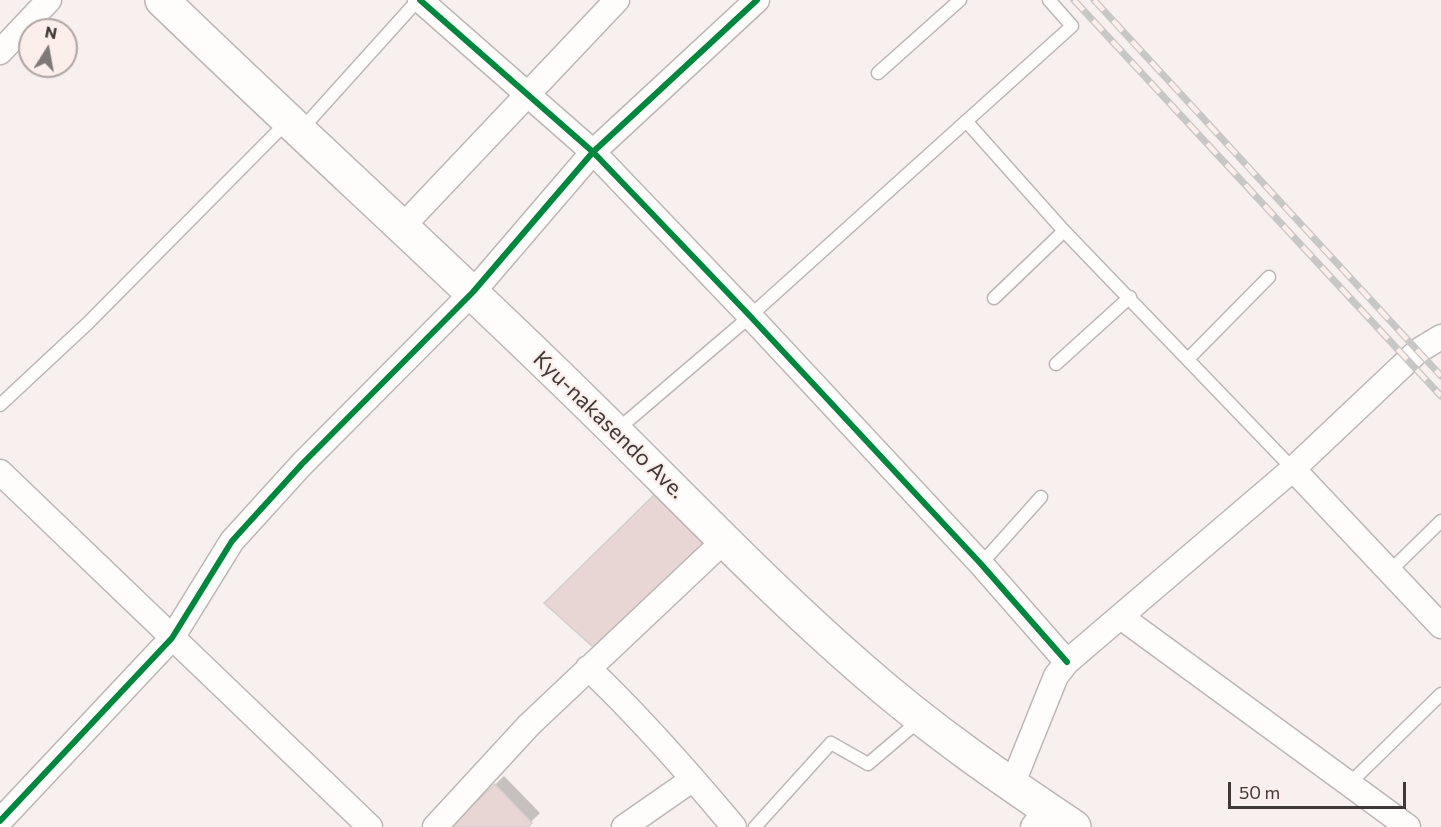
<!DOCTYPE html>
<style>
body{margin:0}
#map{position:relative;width:1441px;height:827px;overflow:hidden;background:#f8f0ee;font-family:Commissioner,sans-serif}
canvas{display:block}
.north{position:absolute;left:18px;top:18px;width:60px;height:60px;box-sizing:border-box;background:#fceeea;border:2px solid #b0a5a2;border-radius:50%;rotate:11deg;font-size:16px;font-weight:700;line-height:24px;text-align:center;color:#3e3837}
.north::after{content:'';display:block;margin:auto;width:21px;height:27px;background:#7f7877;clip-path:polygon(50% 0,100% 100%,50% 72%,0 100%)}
.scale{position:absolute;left:1228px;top:782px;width:178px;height:27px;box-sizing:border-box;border:3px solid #3e3837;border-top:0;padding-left:8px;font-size:18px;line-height:21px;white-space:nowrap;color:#3e3837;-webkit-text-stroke:4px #fceeea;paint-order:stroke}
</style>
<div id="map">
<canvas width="1441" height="827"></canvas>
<div class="north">N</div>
<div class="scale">50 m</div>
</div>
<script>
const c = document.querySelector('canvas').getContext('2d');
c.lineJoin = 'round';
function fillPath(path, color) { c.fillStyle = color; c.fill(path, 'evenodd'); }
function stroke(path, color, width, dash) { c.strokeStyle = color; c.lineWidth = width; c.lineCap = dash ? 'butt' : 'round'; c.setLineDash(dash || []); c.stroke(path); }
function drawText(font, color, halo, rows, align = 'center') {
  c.font = font + ' Commissioner,sans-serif'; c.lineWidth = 4.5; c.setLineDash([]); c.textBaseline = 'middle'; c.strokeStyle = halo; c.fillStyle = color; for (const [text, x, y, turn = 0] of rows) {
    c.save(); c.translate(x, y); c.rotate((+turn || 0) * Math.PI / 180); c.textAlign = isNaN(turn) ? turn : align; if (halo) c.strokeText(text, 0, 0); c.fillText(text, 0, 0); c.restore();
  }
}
const shadow = new Path2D(`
 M504,776L540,813L526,827H452Z`);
const building = new Path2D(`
 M655,494L677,517L682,515L709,544L594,648L544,603Z
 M495,784L532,823L528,827H450Z`);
const lane = new Path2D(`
 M878,73L960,0
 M966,121L1064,231L1293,469
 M300,131L418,0
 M994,298L1064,231
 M1188,359L1269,277
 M1056,364L1130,297
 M0,405L88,323L287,122
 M617,430L740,325L1072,26L1049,0
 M981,564L1041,497
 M1390,571L1441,521
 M1350,783L1441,694
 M755,827L831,743L868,764L921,719`);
const street = new Path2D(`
 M420,0L593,152L750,316L981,564L1067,662
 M0,52L49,0
 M402,227L617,0
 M1293,469L1441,626
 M0,472L370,827
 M1121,617L1408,827
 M588,668C640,717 688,772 734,827
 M1012,785L1056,676L1067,662L1293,469L1418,351L1441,337
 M0,821L172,638L232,541L302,464L473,292L593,152L757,0
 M435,827L529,725L725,540
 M624,827L693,779
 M1033,827L1046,809`);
const secondary = new Path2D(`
 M162,0C297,131 437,257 571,388C669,483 762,583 865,672C930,729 1002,779 1074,827`);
const rail = new Path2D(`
 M1074,0L1441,396
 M1094,0L1441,376`);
const cycleway = new Path2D(`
 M420,0L593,152L750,316L981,564L1067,662
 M0,821L172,638L232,541L302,464L473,292L593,152L757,0`);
const streetNames = [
 ["Kyu-nakasendo Ave.",609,425,44]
];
fillPath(shadow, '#0003');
fillPath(building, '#e7d6d3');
stroke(building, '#d4cecc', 1.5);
stroke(lane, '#bcb6b4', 15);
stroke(street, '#bcb6b4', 27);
stroke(secondary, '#bcb6b4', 36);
stroke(lane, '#fefdfc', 12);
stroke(street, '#fefdfc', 24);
stroke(secondary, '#fefdfc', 33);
stroke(rail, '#c9c7c6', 7);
stroke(rail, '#fceeea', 4.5, [14]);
stroke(cycleway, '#00873e', 6);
drawText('22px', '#3e3837', '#fceeea', streetNames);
</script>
